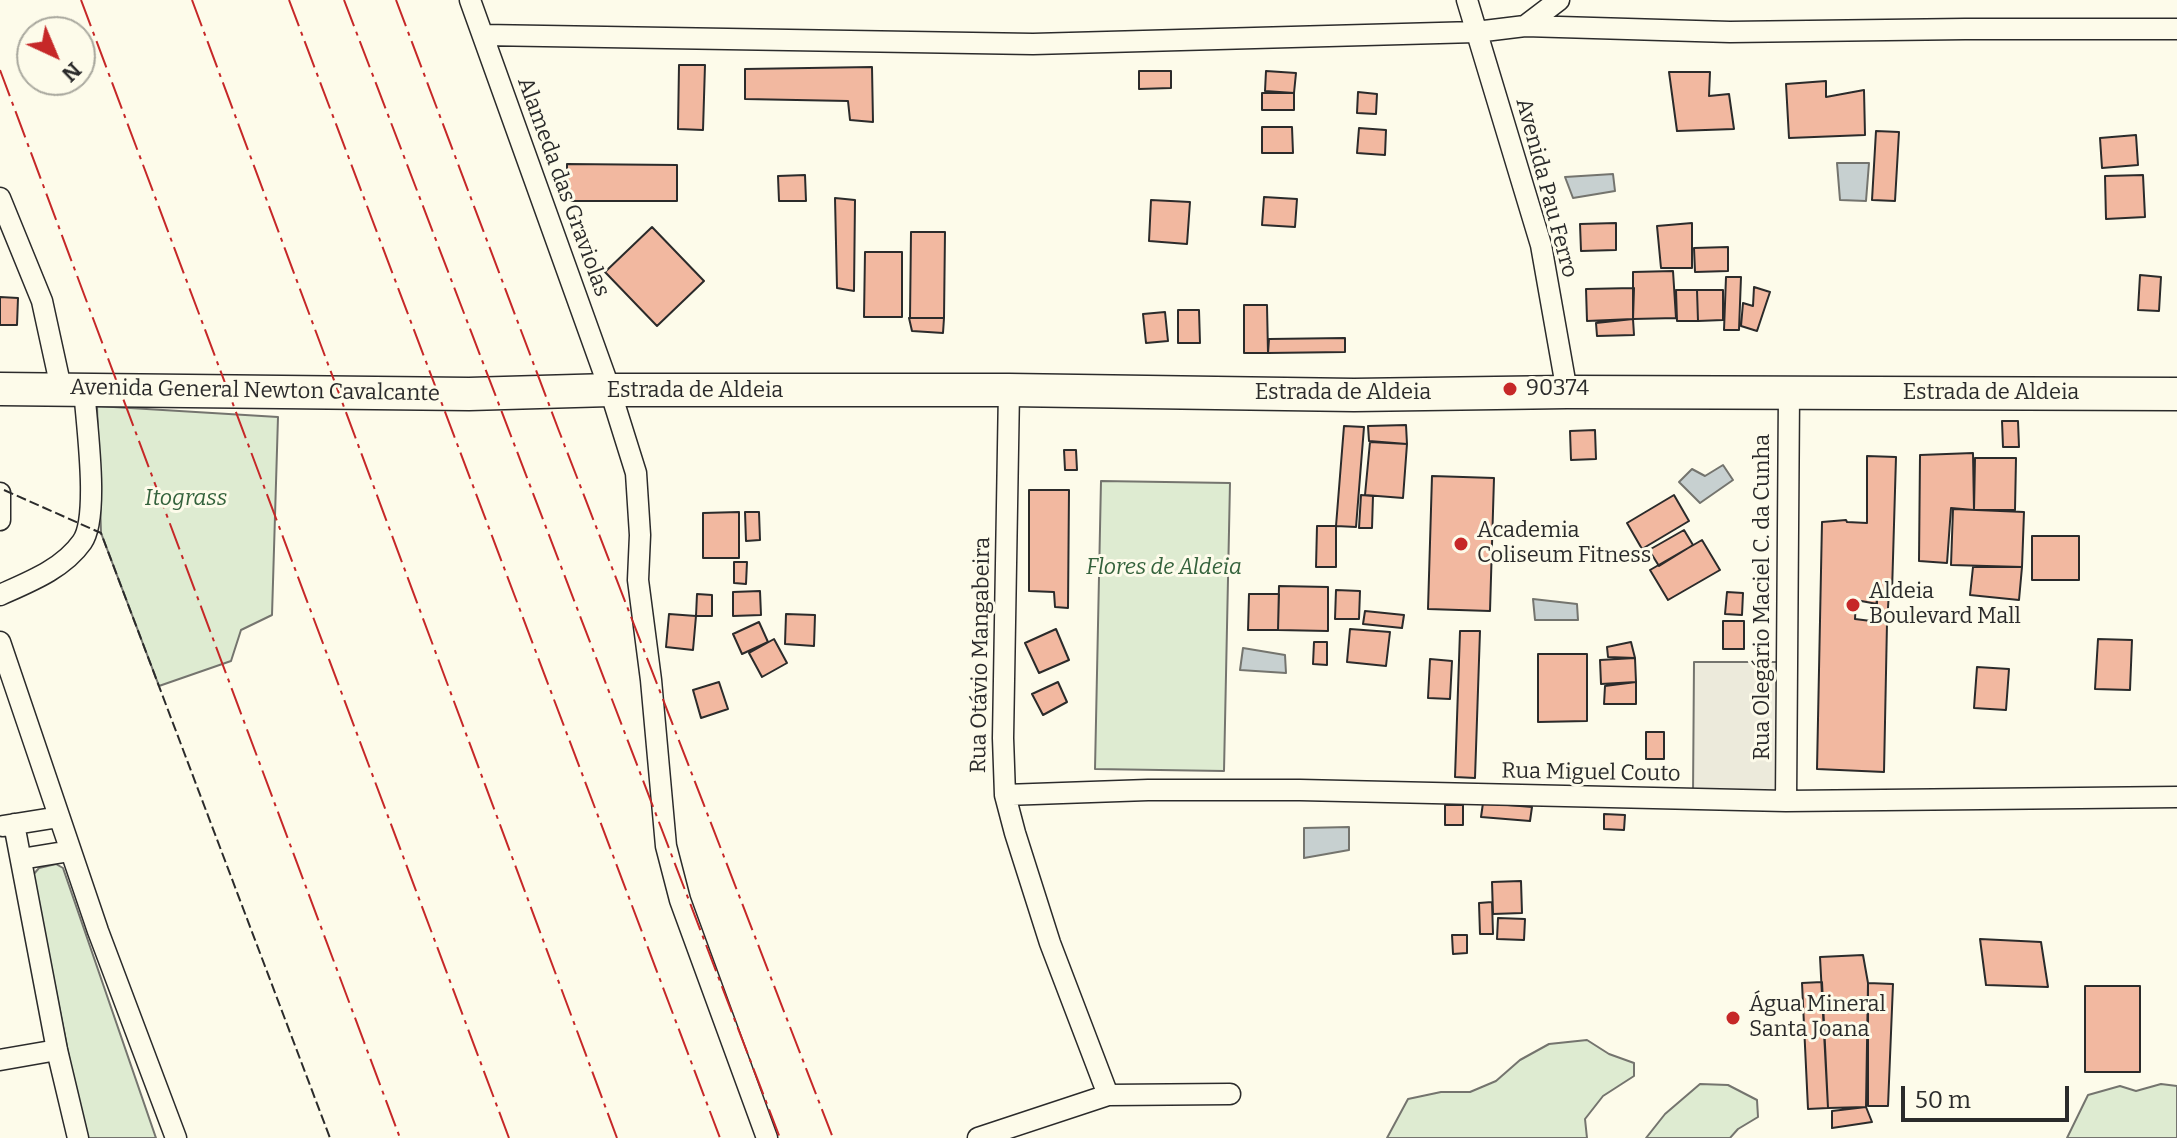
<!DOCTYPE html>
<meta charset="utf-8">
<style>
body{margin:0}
#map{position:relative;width:2177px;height:1138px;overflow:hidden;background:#fdfbea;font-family:Bitter,serif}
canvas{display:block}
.north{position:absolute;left:16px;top:16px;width:80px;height:80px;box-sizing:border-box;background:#fdfbea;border:2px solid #a9a89e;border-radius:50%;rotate:136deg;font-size:22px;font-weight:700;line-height:32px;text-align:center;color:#2b2b2b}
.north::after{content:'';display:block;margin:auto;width:28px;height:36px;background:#c62828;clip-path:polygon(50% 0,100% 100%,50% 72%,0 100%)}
.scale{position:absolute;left:1901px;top:1086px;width:168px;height:36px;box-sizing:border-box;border:4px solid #2b2b2b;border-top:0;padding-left:10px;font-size:24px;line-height:28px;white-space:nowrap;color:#2b2b2b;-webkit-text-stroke:6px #fdfbea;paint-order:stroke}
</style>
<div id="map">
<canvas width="2177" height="1138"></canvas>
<div class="north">N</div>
<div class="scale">50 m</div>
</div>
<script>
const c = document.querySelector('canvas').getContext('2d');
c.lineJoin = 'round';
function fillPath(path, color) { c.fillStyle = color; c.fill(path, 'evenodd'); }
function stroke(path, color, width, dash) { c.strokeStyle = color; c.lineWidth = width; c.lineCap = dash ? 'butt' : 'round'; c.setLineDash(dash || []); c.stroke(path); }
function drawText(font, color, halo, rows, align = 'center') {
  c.font = font + ' Bitter,serif'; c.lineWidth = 6; c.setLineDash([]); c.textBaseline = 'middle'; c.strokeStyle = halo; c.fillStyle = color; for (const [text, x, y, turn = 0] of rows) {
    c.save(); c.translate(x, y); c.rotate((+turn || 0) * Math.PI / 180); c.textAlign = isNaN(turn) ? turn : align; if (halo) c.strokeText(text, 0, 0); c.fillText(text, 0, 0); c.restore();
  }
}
const green = new Path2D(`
 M97,406L278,417L272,615L241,630L231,661L159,686L101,533Z
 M1101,481L1230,483L1224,771L1095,769Z
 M56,864L63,868L156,1138H85L33,875L39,868Z
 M1587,1040L1609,1054L1634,1063V1076L1603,1096L1585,1119L1587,1138H1387L1408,1099L1441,1092H1470L1496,1081L1520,1060L1549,1044Z
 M1700,1084L1728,1085L1757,1100L1758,1117L1738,1129L1730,1138H1646L1665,1114Z
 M2161,1084L2177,1086V1138H2067L2088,1095L2120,1086L2136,1091Z`);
const parking = new Path2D(`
 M1694,662H1780V794H1693Z`);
const water = new Path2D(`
 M1837,163H1869L1866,201L1840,200Z
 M1613,174L1615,191L1573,198L1565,177Z
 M1723,465L1733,480L1700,503L1679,482L1692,469L1705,476Z
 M1533,599L1577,604L1578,620H1535Z
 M1243,648L1285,655L1286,673L1240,670Z
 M1349,827V850L1304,858V828Z`);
const building = new Path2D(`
 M679,65H705L703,130L678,129Z
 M872,67L873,122L850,120L848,101L745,99V69Z
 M1139,71H1171V88L1139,89Z
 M1266,71L1296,73L1294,93L1265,91Z
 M1669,72H1710L1709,96L1729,94L1734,129L1677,131Z
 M1826,81V97L1864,90L1865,135L1789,138L1786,84Z
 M1358,92L1377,94L1376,114L1357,113Z
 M1262,93H1294V110H1262Z
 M1262,127H1292L1293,153H1262Z
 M1359,128L1386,130L1385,155L1357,153Z
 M1876,131L1899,132L1895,201L1872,200Z
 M2136,135L2138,165L2102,168L2100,138Z
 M567,164L677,165V201H567Z
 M805,175L806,201H779L778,176Z
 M2143,175L2145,217L2106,219L2105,176Z
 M1264,197L1297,199L1295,227L1262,225Z
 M835,198L855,200L854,291L837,288Z
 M1151,200L1190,202L1187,244L1149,241Z
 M1616,223V250L1581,251L1580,224Z
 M1692,223V268H1661L1657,226Z
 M652,227L704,281L657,326L605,272Z
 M911,232H945L944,318H910Z
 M1728,247V271L1695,272L1694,248Z
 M865,252H902V317H864Z
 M1673,271L1676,318L1633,319V272Z
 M2140,275L2161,277L2159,311L2138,310Z
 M1726,277H1741L1739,330H1724Z
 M1754,287L1770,292L1757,331L1741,326L1743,303L1753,306Z
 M1634,288L1633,319L1587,321L1586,289Z
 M1676,290H1697L1698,321H1677Z
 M1697,290H1723V320L1698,321Z
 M0,297L18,298L17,325H0Z
 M1244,305H1267L1268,353H1244Z
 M1178,310H1199L1200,343H1178Z
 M1165,312L1168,341L1146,343L1143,314Z
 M909,318H944L943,333L912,331Z
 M1633,319L1634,335L1597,336L1596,323Z
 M1345,338V352L1268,353L1269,339Z
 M2002,421H2018L2019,447H2003Z
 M1406,425L1407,444L1369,441L1368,426Z
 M1344,426L1364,427L1356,527L1336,526Z
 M1595,430L1596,459L1571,460L1570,431Z
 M1370,442L1407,444L1403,498L1365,495Z
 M1064,450H1076L1077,470H1065Z
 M1973,453L1974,510L1951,508L1947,563L1919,561L1920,455Z
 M1867,456L1896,457L1892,592H1877V604L1856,600L1855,619L1887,623L1884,772L1817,769L1822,522L1846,520L1847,522L1867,523Z
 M1975,458H2016L2015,510H1974Z
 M1432,476L1494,478L1490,611L1428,609Z
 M1029,490H1069L1068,608L1055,607L1054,592L1029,591Z
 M1361,495L1373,496L1372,528H1359Z
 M1674,495L1689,521L1642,549L1627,523Z
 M1953,509L2024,512L2022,567L1951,565Z
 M739,512V558H703V513Z
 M745,512H759L760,540L746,541Z
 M1317,526H1336V567H1316Z
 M1684,530L1693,545L1659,566L1649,550Z
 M2032,536H2079V580H2032Z
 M1702,540L1720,570L1668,600L1650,570Z
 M734,562H747L746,584L734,583Z
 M1973,567H2022L2019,600L1970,595Z
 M1279,586L1328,587V631L1278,630Z
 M1336,590L1360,591L1359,619H1335Z
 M760,591L761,615L733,616V592Z
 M1727,592L1743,593L1742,615L1725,614Z
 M1877,592H1889L1887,623L1876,622Z
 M697,594L712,595V616H696Z
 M1249,594H1279L1278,630H1248Z
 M1365,611L1404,615L1402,628L1363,624Z
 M669,614L696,616L693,650L666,647Z
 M786,614L815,615L814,646L785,644Z
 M1723,621H1744V649H1723Z
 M759,622L768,642L742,654L733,634Z
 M1056,629L1069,660L1039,673L1025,643Z
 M1350,629L1390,632L1386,666L1347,662Z
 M1460,631H1480L1475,778L1455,777Z
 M774,639L787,663L762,677L749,653Z
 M2098,639L2132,640L2130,690L2095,689Z
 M1314,642H1327V665L1313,664Z
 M1631,642L1635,658L1608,657L1607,647Z
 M1538,654H1587V721L1538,722Z
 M1635,658L1636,682L1601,684L1600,660Z
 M1430,659L1452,661L1450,699L1428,698Z
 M1977,667L2009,669L2006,710L1974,708Z
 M719,682L728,709L701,718L693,690Z
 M1058,682L1067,702L1043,715L1032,694Z
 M1636,682V704H1604L1605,686Z
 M1646,732H1664V759H1646Z
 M1483,803L1532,807L1530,821L1481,817Z
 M1445,805H1463V825H1445Z
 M1604,814L1625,815L1624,830L1604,829Z
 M1521,881L1522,913L1493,914L1492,882Z
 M1492,902L1493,934H1480L1479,903Z
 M1498,918L1525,919L1524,940L1497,939Z
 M1452,935H1467V953L1453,954Z
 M1980,939L2041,942L2048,987L1986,985Z
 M1863,955L1868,983L1866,1107L1828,1108L1820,957Z
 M1822,982L1828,1108L1808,1109L1802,983Z
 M1868,983L1893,984L1888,1106H1868Z
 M2085,986H2140V1072H2085Z
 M1866,1107L1872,1122L1832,1128V1111Z`);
const street = new Path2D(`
 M470,0L610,390L636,473L640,535L638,580L651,680L666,846L680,900L767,1138
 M1467,0L1541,245L1567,392
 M1525,26L1559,0
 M483,35L1033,44L1476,32L1525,26L1730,32L1965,29H2177
 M0,198L42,301L61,388
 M1009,390L1003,738L1005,795L1015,833L1050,943L1108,1095
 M0,493V520
 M0,595C29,582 63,569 82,542C100,517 86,421 84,388
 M0,642L98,931L176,1138
 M1005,795L1148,790H1300L1786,801L2177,797
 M1786,801L1789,393
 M14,824L57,1050L78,1138
 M3,826L59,817
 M21,859L70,851
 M0,1060L57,1050
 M978,1138L1108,1095L1230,1094`);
const primary = new Path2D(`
 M0,389L469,394L610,390H1009L1354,395L1567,392L2177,394`);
const fence = new Path2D(`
 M4,490L101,533L330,1138`);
const power = new Path2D(`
 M81,0L509,1138
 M192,0L617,1138
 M289,0L720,1138
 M344,0L780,1138
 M396,0L559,431L833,1138
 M0,70L400,1138`);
const markers = [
 [1510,389,8,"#c62828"],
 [1461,544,8,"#c62828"],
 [1853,605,8,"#c62828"],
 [1733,1018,8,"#c62828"]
];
const streetNames = [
 ["Alameda das Graviolas",563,187,70],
 ["Avenida Pau Ferro",1546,188,75],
 ["Avenida General Newton Cavalcante",255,391,1],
 ["Estrada de Aldeia",695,391],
 ["Estrada de Aldeia",1343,393],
 ["Estrada de Aldeia",1991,393],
 ["Rua Olegário Maciel C. da Cunha",1763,597,-90],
 ["Rua Otávio Mangabeira",981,655,-89],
 ["Rua Miguel Couto",1591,773,1]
];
const poiNames = [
 ["90374",1526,389],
 ["Academia",1477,531],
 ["Coliseum Fitness",1477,556],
 ["Aldeia",1869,592],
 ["Boulevard Mall",1869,617],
 ["Água Mineral",1749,1005],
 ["Santa Joana",1749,1030]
];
const parkNames = [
 ["Itograss",186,499],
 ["Flores de Aldeia",1164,568]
];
fillPath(green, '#deebd1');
stroke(green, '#74746e', 2);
fillPath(parking, '#eceadb');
stroke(parking, '#74746e', 2);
fillPath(water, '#c7d0d0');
stroke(water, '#74746e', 2);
fillPath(building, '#f2b8a0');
stroke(building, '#2b2b2b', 2);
stroke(street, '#2b2b2b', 23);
stroke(primary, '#2b2b2b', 35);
stroke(street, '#fdfbea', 20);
stroke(primary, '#fdfbea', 32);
stroke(fence, '#2b2b2b', 2, [10, 4]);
stroke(power, '#c62828', 2, [28, 6, 4, 6]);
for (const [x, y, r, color] of markers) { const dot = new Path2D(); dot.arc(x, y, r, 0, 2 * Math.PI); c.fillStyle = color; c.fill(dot); stroke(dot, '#fdfbea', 3); }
drawText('22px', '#2b2b2b', '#fdfbea', streetNames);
drawText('22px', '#2b2b2b', '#fdfbea', poiNames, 'left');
drawText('italic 22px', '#34623c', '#fdfbea', parkNames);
</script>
